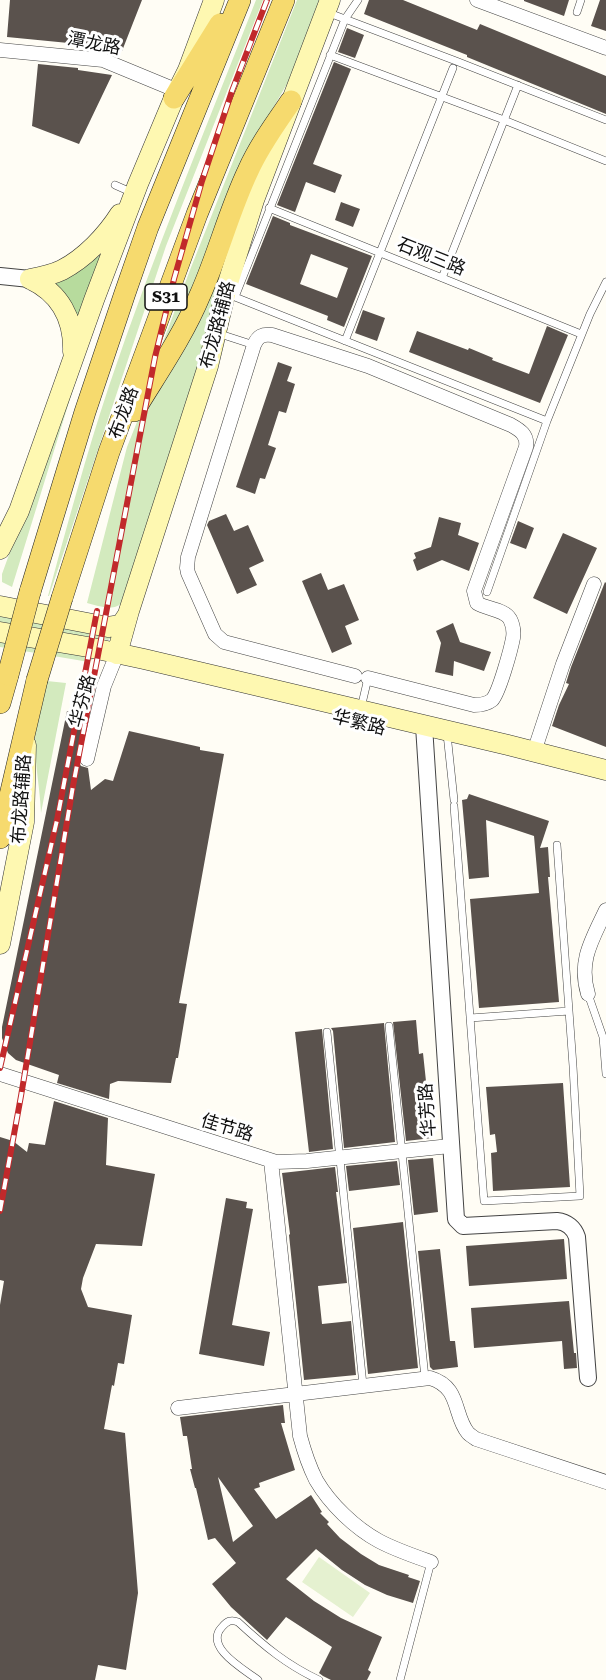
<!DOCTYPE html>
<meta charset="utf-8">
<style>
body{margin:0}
canvas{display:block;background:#fffdf5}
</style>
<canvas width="606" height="1680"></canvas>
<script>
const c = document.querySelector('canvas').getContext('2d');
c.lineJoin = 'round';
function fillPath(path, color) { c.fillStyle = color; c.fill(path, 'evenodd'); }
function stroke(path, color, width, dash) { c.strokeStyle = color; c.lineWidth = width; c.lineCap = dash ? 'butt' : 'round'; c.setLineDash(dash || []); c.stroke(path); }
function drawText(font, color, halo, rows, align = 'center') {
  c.font = font + ' "Roboto Serif","Noto Sans SC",serif'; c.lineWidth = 6; c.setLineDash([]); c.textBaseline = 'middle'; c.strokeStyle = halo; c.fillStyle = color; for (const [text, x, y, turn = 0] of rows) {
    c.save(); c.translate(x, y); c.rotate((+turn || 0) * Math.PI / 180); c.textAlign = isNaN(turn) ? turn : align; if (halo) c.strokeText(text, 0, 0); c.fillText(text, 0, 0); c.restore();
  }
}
const green = new Path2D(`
 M256,0H263L166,246L49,596H48C67,526 86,455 109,386C153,256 206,128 256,0Z
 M297,0H322L291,77L266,120L199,285L150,377L190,270Z
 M175,118L90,334L12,587L2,582V574L98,309Z
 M247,187L205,357L123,602C114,612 99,606 87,603L127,447L141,412Z
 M0,615L112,635V638L108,640L0,623Z
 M0,640L92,656L93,659L89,662L0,647Z
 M47,681L66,683L41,813C40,784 32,752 36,723C38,709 44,695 47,681Z`);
const forest = new Path2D(`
 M103,253L76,328L48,284L79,271Z`);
const pitch = new Path2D(`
 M319,1557L370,1593L353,1617L302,1582Z`);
const building = new Path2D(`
 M10,0H142L122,51L90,38L89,45L7,37Z
 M369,0H403L477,30L480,24L606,76V114L467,57V55L364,14Z
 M524,0H569L564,16L524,1Z
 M600,0H606V31L591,26Z
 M347,28L364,35L355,58L338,52Z
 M334,62L351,69L313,164L342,175L335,193L306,182L295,212L277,205Z
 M38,64L78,68V70L112,75L79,144L32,126Z
 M341,202L360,209L353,227L335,220Z
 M273,216L290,223V225L372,256L344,327L327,320L328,316L246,284ZM311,254L348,268L337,298L300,284Z
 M363,310L385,318L377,341L355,333Z
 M547,326L568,335L540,403L409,352L417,331L468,350L469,348L493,358L492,360L529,374Z
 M278,362L292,367L287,381L295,384L286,413L279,411L268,445L276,448L265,479L260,478L255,494L236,487Z
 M226,514L234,531L248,525L264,561L249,568L257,585L237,594L207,525L209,521Z
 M439,517L461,523L458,535L479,543L469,571L442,560L417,571L413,560L416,558L414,553L431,547Z
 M518,521L534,528L526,549L510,543Z
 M563,533L597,548L567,614L533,598Z
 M321,573L328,590L344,584L359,620L345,626L352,644L332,653L302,581Z
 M605,582L606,583V747L552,726L559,705L569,684L566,683L571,667Z
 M453,623L460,642L491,652L484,671L454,661L453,676L435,672L441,643L436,631Z
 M67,711L88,715L78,761L81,766L88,768L91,790L105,779L113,781L129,731L200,747V750L224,754L179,1003L187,1004L178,1058H176L171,1083L118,1081L110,1084L109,1099L57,1083L59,1075L16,1060L8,1053L2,1038V1027Z
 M469,794L549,821L540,848L548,847L550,877H548L559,1002L479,1008L470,899L539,893L534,836L486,820L489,877L469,879L462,800L467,799Z
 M416,1020L419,1054L423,1053L432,1138L406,1141L393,1022Z
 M384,1023L395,1142L344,1148L333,1031L331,1028Z
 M322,1029L333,1149L309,1152L295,1032Z
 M563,1083L570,1187L493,1191L491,1153L497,1152L495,1134L490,1135L486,1087Z
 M54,1101L108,1118L106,1165L155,1174L142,1246L96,1244L83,1278L81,1289L88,1307L132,1315L124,1364L118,1363L114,1386L112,1385L104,1429L125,1433L138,1593L126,1670L98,1665L95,1680H0V1305L4,1281L0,1280V1137L13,1141L27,1152L29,1143L45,1145Z
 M433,1158L438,1212L414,1215L408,1160Z
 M397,1161L400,1185L349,1191L346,1166Z
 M335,1167L338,1192H336L347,1283L318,1286L322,1324L351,1321L356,1375L304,1380L289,1235L290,1234L282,1173Z
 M226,1198L247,1202L246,1208L253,1209L232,1325L270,1332L264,1366L199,1354Z
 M403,1222L418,1368L368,1374L353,1228Z
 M564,1239L567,1279L469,1286L466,1246Z
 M440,1249L450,1341H455L458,1367L433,1370L430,1367L418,1251Z
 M569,1301L574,1353H576L577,1368L564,1369L562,1341L474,1348L471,1308Z
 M283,1405L285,1423H281L295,1470L259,1483L260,1487L254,1489L276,1519L311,1495L322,1512L320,1513L329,1522L327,1524L340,1538L361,1554L379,1565L409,1575L408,1577L420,1581L413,1603L387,1595L365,1585L342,1570L316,1549L286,1579L314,1601L341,1618L382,1637L368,1670L371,1672L367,1680H331L323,1676L319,1673L332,1647L286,1617L267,1640L231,1607L212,1584L236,1563L215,1538L208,1540L196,1488H195L190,1469H192L187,1436H183L180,1417ZM218,1477L253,1526L233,1542Z`);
const service = new Path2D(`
 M358,0L345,19L235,297L547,421
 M577,12L581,0
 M329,13L456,61L606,120
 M330,55L504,120L606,161
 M115,185L133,193
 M269,208L581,334
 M442,278L518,85
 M217,333L254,345
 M345,341L453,68
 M487,592L547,421L590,314L606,282
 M361,708L368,678
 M447,734L454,800
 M454,806L484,1201L580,1196L573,1066L557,845
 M588,994L603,1037L606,1074
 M470,1018L569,1011
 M389,1026L425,1378
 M327,1032L363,1385
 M258,1680C245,1670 203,1647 222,1627C227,1621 231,1619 238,1622C264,1646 287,1665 319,1680
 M400,1680L431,1562`);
const minor = new Path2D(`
 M477,0L606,48
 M0,50L103,60L178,91
 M355,676L224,642L215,634L188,573L187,568L188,557L254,345C258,336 262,334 272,335L368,366L511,425C520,430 528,435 526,447L474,591L477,603C486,609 504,609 510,619C513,625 514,632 513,638C511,649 499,693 492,700C487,704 481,705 474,705L368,678
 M534,752L563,664L594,584
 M87,759L104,686L117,654
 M588,994C578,961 592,940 606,910
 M0,1074L276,1162L307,1161L450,1146
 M271,1161L300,1436C304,1451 309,1466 316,1480C330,1504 355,1528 379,1541C396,1550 414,1556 431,1562
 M178,1408L430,1378C461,1387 453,1415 468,1433C470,1435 473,1437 476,1439L606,1482`);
const tertiary = new Path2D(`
 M0,276L30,279
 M424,726L456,1219L463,1226L557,1221C567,1222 574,1228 577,1237L588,1378`);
const secondary = new Path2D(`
 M30,279C41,277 52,275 62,270C85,258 106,236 120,214
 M30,279C60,293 74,319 73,352
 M0,549L19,511L94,300L138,184L174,98L188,70L214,0
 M0,606L108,627L121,625L127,616
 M0,632L88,647L144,659L508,745L606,770
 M117,654L129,611L208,366L227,286L254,200L330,0
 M0,944L24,822L26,745`);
const primary = new Path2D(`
 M174,98L220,24
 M134,411C157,373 183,336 200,295C218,255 229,211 248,171C259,146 276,123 291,101
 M30,592L85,412L125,293L148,227L240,0
 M62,598L109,452L197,214L284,0
 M0,703L8,675
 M0,838L37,680`);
const rail = new Path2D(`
 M0,1068L57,820L97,611
 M0,1211L21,1096L73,786L155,357L174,279L202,181L232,91L267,0`);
const primaryBridge = new Path2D(`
 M8,675L30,592
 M37,680L62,598`);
const shields = [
 [166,297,42]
];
const shieldNames = [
 ["S31",166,297]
];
const streetNames = [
 ["潭龙路",94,44,11],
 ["石观三路",431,257,22],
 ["布龙路辅路",218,325,-75],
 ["布龙路",124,413,-70],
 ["华芬路",83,701,-75],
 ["华繁路",359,723,14],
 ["布龙路辅路",22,799,-86],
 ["华芳路",428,1110,-94],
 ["佳节路",227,1128,17]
];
fillPath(green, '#d3eabe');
fillPath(forest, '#b7db9d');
fillPath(pitch, '#e5f1d0');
fillPath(building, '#5a524d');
stroke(service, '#444', 8);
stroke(minor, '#444', 15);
stroke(tertiary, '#444', 18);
stroke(secondary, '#333', 21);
stroke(primary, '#222', 22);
stroke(service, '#fff', 7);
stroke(minor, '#fff', 14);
stroke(tertiary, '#fff', 16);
stroke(secondary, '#fef8b1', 20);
stroke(primary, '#f6da6e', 21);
stroke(rail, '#c1292b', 6);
stroke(rail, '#fff', 4, [11]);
stroke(primaryBridge, '#222', 22, []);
stroke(primaryBridge, '#f6da6e', 21);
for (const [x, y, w] of shields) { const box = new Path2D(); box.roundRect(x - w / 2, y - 13, w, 26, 4.5); c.fillStyle = '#fff'; c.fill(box); stroke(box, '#111', 1.5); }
drawText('bold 16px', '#111', null, shieldNames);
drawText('18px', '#111', '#fff', streetNames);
</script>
